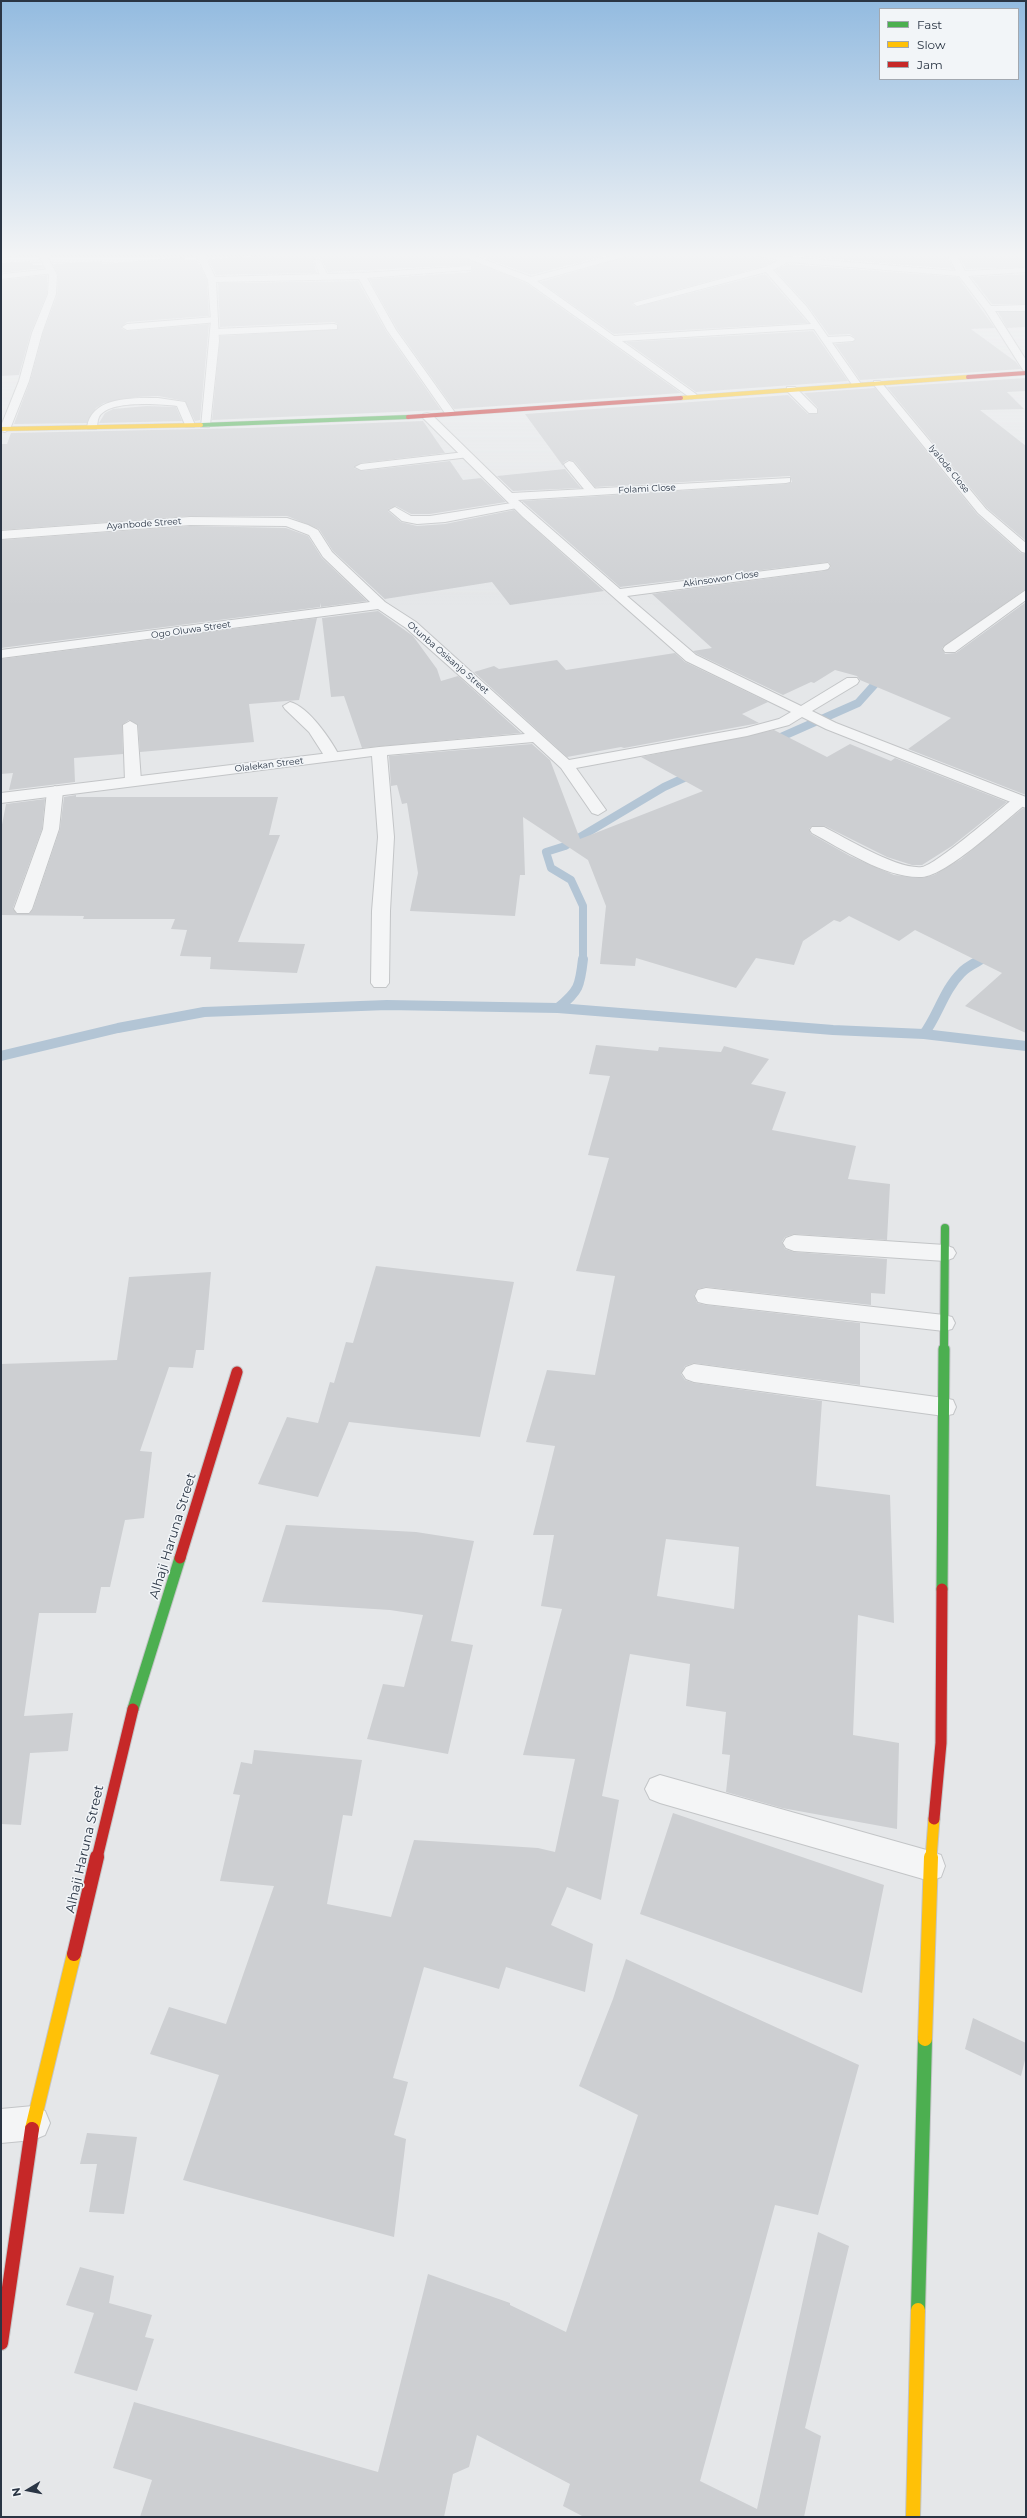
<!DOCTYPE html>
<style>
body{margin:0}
#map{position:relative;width:1027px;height:2518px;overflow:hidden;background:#e5e7e9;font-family:Montserrat,sans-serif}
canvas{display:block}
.frame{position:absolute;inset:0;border:2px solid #2a3544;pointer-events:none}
.legend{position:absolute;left:879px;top:8px;width:140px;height:72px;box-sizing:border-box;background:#f2f5f8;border:1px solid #a2a8b0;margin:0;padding:5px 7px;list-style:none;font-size:12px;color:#2a3544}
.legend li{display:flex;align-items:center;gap:8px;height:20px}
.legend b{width:20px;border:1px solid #a2a8b0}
.north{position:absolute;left:8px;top:2470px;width:40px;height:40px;-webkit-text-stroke:3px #f2f5f8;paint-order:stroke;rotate:260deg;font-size:11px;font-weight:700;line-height:16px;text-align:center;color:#2a3544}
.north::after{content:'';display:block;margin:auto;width:14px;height:18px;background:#2a3544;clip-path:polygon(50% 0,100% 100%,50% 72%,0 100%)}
</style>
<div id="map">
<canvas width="1027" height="2518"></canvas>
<div class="frame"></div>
<ul class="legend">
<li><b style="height:5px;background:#4caf50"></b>Fast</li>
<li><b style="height:5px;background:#ffc107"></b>Slow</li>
<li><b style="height:5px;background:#c62828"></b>Jam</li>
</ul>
<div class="north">N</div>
</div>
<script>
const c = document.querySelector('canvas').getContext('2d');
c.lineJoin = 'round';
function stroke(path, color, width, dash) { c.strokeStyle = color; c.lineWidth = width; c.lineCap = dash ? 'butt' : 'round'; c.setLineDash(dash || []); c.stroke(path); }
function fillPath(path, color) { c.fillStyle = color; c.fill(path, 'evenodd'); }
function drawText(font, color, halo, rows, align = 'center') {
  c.font = font + ' Montserrat,sans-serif'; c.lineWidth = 3; c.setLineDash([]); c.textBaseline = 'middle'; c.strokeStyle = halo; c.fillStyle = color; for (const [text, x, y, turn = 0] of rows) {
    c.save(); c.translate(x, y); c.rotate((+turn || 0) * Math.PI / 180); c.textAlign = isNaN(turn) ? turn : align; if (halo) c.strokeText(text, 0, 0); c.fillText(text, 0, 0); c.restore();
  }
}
const streamFar1 = new Path2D(`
 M772,741L858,703L884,674
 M583,960V906L571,880L551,868L546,852L565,846L664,787L695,773
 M980,960L991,954`);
const stream = new Path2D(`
 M558,1008C579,991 580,986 583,959
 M924,1034C938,1015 944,990 961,973C966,967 975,963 982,959
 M1,1056L118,1028L204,1012L387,1005L558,1008L833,1030L924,1034L1026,1046`);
const building = new Path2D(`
 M292,254H456L526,283L681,393L454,409L397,329L369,279L471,272L472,265L328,272L321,259L314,258L313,261L317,273L216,275L208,259Z
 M474,254H612L531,275Z
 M635,254H750L774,261L764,266L633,302L632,304L636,307L765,274L808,323L614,334L540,282Z
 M773,254H947L954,269Z
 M958,254H1026V267L966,269Z
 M183,257L185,260H197L207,280L209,316L127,322L121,328L127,331L209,324L200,420L195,421L185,401L158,396L137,397L104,403L96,408L87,423L14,424L30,381L43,333L57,295L58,275L53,264L102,261V264Z
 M29,261L33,265H42L44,268L1,273V263Z
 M788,264L958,277L995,328L971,329L1016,362L1021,369L860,380L835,344L853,342L856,339L850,334L829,335L808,306L775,270Z
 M1026,274V304H992L971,277Z
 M47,275V294L31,332L19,375L1,376V280Z
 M358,281L386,331L441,410L212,420L220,336L338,329V324L334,322L220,327L218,283Z
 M998,312H1026V327L1007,328Z
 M813,331L848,381L696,392L626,342Z
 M1026,378V391L1007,392L1024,409L980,410L1026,446V541L987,508L887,387Z
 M875,388L977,514L1021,553L1026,554V589L942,648L945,654L956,653L1026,602V795L908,749L951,718L860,680L857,676L835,670L814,683L811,682L783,695L697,654L693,651L712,648L652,594L824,571L831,567L829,562L620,587L522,501L786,484L792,482L790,476L595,487L574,461L568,460L563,463V466L525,414L788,395L808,414H817L818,408L804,393Z
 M147,406L176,407L182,421L99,423L105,413L113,409Z
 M423,421L445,453L361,463L354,468L361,471L450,461L463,480L481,478L506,502L430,514H411L396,506L388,509V511L401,522L417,526L445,524L514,510L604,591L510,605L492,582L385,599L387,601L333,551L319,529L287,516H190L1,530V444H7L11,433L247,428Z
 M565,469L581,488L513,491L497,476Z
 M190,526L286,528L308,536L322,558L367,601L321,607L320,603V607L1,648V540Z
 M378,611L413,636L437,669L441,681L458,676L521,733L362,748L344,696L331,697L322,618Z
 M317,618L299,700L249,704L254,742L140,752L138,725L129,720L122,725L123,754L74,758L75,782L9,790L13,773L1,774V659Z
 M675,653L685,662L768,702L742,714L759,723L624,748L621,747L567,757L474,672L494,666L499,669L557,660L566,670Z
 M774,730L827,757L850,744L891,761L895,758L1007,802L952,846L922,865H912L887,857L825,826H812L809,829L811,834L850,856L894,875L922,878L934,875L961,859L1023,808L1026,809V1033L965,1006L1002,973L915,930L899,941L849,916L840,922L834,920L803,941L794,965L756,958L736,988L636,958L635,966L600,964L606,906L588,860L523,817L525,875H520L515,916L410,911L418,873L407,803L402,804L397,785L391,786L389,756L532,744L550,760L580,839L703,791L641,757Z
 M76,795V797H278L269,835H280L238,942L305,944L297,973L210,969L211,957L180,956L187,930L171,929L175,919H83L84,916L1,915V830L6,804L45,799L42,829L13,908L17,914H29L33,909L60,829L64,797Z
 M596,1045L658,1051L659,1047L721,1052L724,1046L769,1059L751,1084L786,1092L772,1130L856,1146L848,1179L890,1184L887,1240L794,1234L785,1237L782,1242L785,1249L794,1252L887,1259L885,1294L871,1293V1305L706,1287L698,1289L694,1295L697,1303L706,1305L860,1323V1385L694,1363L685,1366L681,1374L685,1380L694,1383L822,1401L816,1486L890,1495L894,1623L858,1615L853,1735L899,1743L897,1829L782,1808L726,1792L730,1755L722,1754L726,1712L686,1706L690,1664L630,1654L602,1796L619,1800L601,1900L567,1887L551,1925L593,1944L585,1992L506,1967L499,1989L424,1967L393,2078L408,2082L394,2135L406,2139L394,2237L183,2180L219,2075L150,2054L169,2007L226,2024L274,1886L220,1881L240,1795L233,1794L241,1762L252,1764L254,1750L362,1760L352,1816L343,1815L327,1904L391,1917L414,1840L538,1848L555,1852L575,1759L523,1755L562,1609L541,1606L554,1535H533L555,1446L526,1442L547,1370L595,1375L615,1276L576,1271L609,1158L588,1155L610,1076L589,1074ZM666,1539L739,1547L734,1609L657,1596Z
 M376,1266L514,1282L480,1437L349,1422L318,1497L258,1484L287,1417L318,1423L330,1382L334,1383L346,1342L353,1343Z
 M211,1272L204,1350H196L193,1368L169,1367L140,1451L152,1452L144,1518L125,1520L110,1587H101L96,1613H39L24,1716L73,1713L68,1751L30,1753L21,1825L1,1824V1364L117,1360L129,1277Z
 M286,1525L416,1532L474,1541L451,1641L473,1645L448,1754L367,1739L383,1684L404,1687L423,1615L390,1610L262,1602Z
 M673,1813L884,1885L862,1993L640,1914Z
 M626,1959L859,2065L818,2215L775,2205L700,2481L757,2509L818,2232L849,2246L805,2428L821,2436L804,2517H584L563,2506L570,2484L477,2435L469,2467L453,2474L444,2517H140L152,2480L113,2468L134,2402L378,2472L428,2274L510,2303V2305L566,2332L638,2115L579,2086L613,1999Z
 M973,2018L1026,2043V2056L1021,2076L965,2049Z
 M87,2133L137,2137L124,2214L89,2212L97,2164H80Z
 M80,2267L114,2276L109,2303L152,2315L145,2337L154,2339L137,2391L74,2373L94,2313L66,2305Z`);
const lane = new Path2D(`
 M1,254H18L1,258Z
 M314,260H320L328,276L327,278H321Z
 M51,269L55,271L54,273L1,279V275L4,274Z
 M215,317L218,318V322L127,330L122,327L127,324Z
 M334,324L337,325V329L215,335L210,332L215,329Z
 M850,336L855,339L853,341L827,343L822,340L827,337Z
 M787,387H795L817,409V413H809L787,391Z
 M158,398L185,402L195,425L194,427H186L177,406C160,404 108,400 99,417C97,421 98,425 96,429H88L87,427C92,396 133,398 158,398Z
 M465,452L470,455L469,457L361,470L355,467L361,464Z
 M569,461L573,462L596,490V494H588L565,466L564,464Z
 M518,502L522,503V507L445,522L417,524L402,521L389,510L395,507L411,516H430Z
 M290,702C309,707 331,740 340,757L337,760H327L309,732L285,709L283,706Z
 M130,721L137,725L141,781L133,786L125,781L123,725Z
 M55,786L63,791L59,829L32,909L29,913H17L14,909L43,829L47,791Z
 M1020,796L1026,798V804C1003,822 948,875 922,877C887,879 842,849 812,833L810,830L812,827H824C846,838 898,870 922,867C936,865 999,810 1014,798Z
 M794,1235L945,1245L953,1248L956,1253L953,1258L945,1261L794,1251L786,1248L783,1243L786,1238Z
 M706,1288L944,1315L952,1317L955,1323L952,1329L944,1331L706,1304L698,1302L695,1296L698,1290Z
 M694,1364L944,1398L953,1400L956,1407L953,1414L944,1416L694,1382L686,1379L682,1373L686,1367Z
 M660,1775L930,1851L941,1855L945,1866L941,1877L930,1881L660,1803L650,1799L645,1789L650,1779Z`);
const street = new Path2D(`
 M38,254H46L57,275L56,294L42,333L29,381L10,429L5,432L1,431V426L19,381L32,333L48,294L49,275Z
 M196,254H204L215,277L362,273L471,266V270H468L367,278L396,330L456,414L447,416L387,330L359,279L216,282L219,341L210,425L209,427H201L211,320L208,280Z
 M457,254H469L531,277L619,254H634L537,281L614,336L811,324L766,272L637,306L633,303L765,267L779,260L751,254L956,271L948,254H956L965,271L1026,268V272L968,276L991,306L1026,305V311H995L1026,360V371L1023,370L985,310L959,276L788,262L773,270L807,307L861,384L859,386H853L814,329L622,341L696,394L697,396L692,399L527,282Z
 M874,381H880L986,509L1026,543V553L1022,552L978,513L874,385Z
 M427,413L431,414L512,493L790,478V482L786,483L518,500L620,589L828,563L830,566L828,569L824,570L627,596L696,655L801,706L847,678H857L859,681L857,684L812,711L836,723L1026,797V808L826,729L802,717L789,725L747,736L576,768L606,810L598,815L592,813L561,768L533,742L387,755L394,837L390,911L389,983L386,987H374L371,983L372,911L378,837L372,756L1,803V793L379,747L525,734L406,628L378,609L1,658V650L370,602L323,557L309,535L286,526L190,525L1,539V531L190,517L287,518L308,525L318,530L332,552L385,602L416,622L569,760L746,728L779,719L791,712L686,661L523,517L423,418V414Z
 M1026,590V600L955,652H945L943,649L945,646Z
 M33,2106L45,2111L50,2123L45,2135L33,2140L1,2143V2109Z`);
const fastFar3 = new Path2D(`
 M201,425L408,417`);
const fastFar2 = new Path2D(`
 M944,1350L945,1228`);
const fastFar1 = new Path2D(`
 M942,1589L944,1349
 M133,1709L180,1558`);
const fast = new Path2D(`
 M918,2310L925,2039`);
const slowFar2 = new Path2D(`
 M681,398L968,377
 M1,429L201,425`);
const slowFar1 = new Path2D(`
 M931,1858L934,1819`);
const slow = new Path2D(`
 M925,2039L931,1857
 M32,2129L74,1954
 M913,2517L918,2310`);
const jamFar2 = new Path2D(`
 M968,377L1026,373
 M408,417L681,398`);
const jamFar1 = new Path2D(`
 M180,1558L237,1372
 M934,1819L941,1743L942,1589
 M97,1858L133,1709`);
const jam = new Path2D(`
 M74,1954L97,1857
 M1,2343L32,2129`);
const farStreetnames = [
 ["Iyalode Close",949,469,51],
 ["Folami Close",647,489,-3],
 ["Ayanbode Street",144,524,-4],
 ["Akinsowon Close",721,579,-8],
 ["Ogo Oluwa Street",191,630,-8],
 ["Otunba Osisanjo Street",448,658,41],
 ["Olalekan Street",269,765,-7]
];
const nearStreetnames = [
 ["Alhaji Haruna Street",173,1536,-73],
 ["Alhaji Haruna Street",85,1849,-77]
];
stroke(streamFar1, '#b3c5d5', 8);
stroke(stream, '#b3c5d5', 10);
fillPath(building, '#cdcfd2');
stroke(lane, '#c3c5c7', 2);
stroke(street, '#c3c5c7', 2);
stroke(fastFar3, '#c3c5c7', 5);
stroke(fastFar2, '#c3c5c7', 10);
stroke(fastFar1, '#c3c5c7', 13);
stroke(fast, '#c3c5c7', 16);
stroke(slowFar2, '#c3c5c7', 5);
stroke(slowFar1, '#c3c5c7', 13);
stroke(slow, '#c3c5c7', 16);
stroke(jamFar2, '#c3c5c7', 5);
stroke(jamFar1, '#c3c5c7', 13);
stroke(jam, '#c3c5c7', 16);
fillPath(lane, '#f4f5f6');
fillPath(street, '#f4f5f6');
stroke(fastFar3, '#4caf50', 4);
stroke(fastFar2, '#4caf50', 8);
stroke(fastFar1, '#4caf50', 11);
stroke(fast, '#4caf50', 14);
stroke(slowFar2, '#ffc107', 4);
stroke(slowFar1, '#ffc107', 11);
stroke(slow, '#ffc107', 14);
stroke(jamFar2, '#c62828', 4);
stroke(jamFar1, '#c62828', 11);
stroke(jam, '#c62828', 14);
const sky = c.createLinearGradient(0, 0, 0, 607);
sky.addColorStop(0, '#93bbe0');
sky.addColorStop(0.42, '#f3f4f5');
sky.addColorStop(1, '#f3f4f500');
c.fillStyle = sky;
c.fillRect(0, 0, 1027, 607);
drawText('9px', '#2a3544', '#f2f5f8', farStreetnames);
drawText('13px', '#2a3544', '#f2f5f8', nearStreetnames);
</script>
